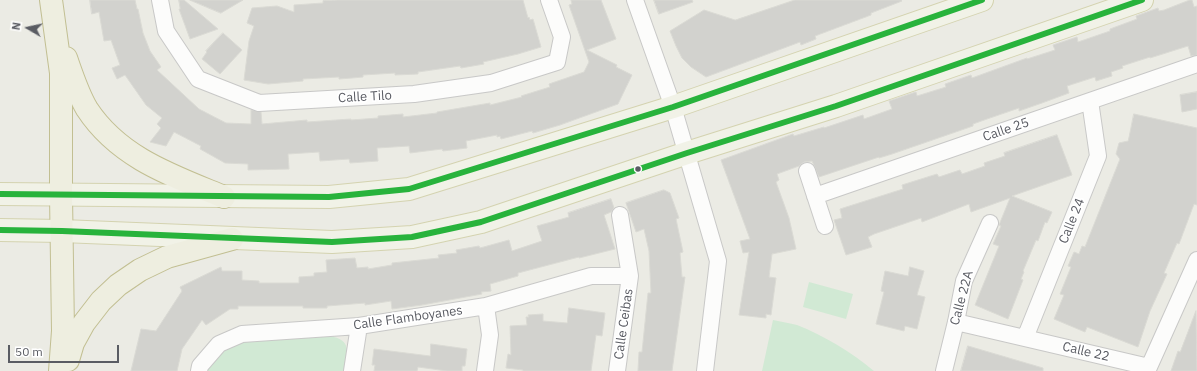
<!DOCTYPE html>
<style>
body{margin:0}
#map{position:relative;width:1197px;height:371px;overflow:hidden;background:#ebebe4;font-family:"IBM Plex Sans",sans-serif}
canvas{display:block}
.north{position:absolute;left:8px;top:8px;width:40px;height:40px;-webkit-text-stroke:3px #fff;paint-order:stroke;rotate:279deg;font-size:11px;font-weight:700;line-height:16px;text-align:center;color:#5a5c63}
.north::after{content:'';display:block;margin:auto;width:14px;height:18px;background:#5a5c63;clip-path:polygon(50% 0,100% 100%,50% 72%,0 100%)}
.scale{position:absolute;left:8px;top:345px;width:111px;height:18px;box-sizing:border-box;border:2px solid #5a5c63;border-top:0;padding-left:5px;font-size:12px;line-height:14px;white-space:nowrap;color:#5a5c63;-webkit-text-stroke:3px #fff;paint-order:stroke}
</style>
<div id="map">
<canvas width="1197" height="371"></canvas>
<div class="north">N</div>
<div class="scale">50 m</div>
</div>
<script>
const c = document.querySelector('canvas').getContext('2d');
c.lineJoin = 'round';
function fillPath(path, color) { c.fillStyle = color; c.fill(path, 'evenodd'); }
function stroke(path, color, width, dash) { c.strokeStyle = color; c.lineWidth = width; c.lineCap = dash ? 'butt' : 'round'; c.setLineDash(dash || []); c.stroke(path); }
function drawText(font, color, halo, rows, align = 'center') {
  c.font = font + ' "IBM Plex Sans",sans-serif'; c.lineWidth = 3.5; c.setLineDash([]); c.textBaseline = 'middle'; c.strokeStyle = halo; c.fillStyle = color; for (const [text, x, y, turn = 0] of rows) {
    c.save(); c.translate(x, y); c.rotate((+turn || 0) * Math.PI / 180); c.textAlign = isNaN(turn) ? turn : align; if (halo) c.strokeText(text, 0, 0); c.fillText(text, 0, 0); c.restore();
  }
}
const green = new Path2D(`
 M809,282L853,294L846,319L803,307Z
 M773,320C781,322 790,323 797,325C825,336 851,352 874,371H762Z
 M329,336C353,340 347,352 344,371H203L227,347L249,340Z`);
const building = new Path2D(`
 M90,0H135L137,9H138L143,33L150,51L161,67L157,70L199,109L226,123L251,124V110L261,112L262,124L307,120V122L351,119V120L378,118V116L403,114V117L437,113V112L490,103V105L522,97L521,96L550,87L549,84L584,72L589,62L569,5L572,4L571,0H601L616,39L587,50L617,65L616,67L632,75L618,104L560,125L533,133L532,131L501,139L500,136L497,137V135L466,141L467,148L443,151L442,149L410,153L409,146L377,148L378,161L350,163L349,159L320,161L319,152L288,154L289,169L248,170V164L225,163L200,149L201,146L174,132L166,146L150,142L161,128L157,124L162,118L146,105L125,75L117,79L112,68L120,65L111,40L104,41L99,12L92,14Z
 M179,0H184L218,29L190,39L179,9H180Z
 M190,0H243L221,13Z
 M338,0H523L528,18L529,17L530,20L533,19L541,47L518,54L483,62L484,64L461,68L460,66L418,72V74L395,75V73L363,75V77L352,78L339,79V77L303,79V81L268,84L244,80L249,41L254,26L247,23L252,8L277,6L294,12V5L323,3V1Z
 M654,0H692L693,2L659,14Z
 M795,0H901L902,1L871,13V15L815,36L816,39L801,45L800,42L706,77L691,67L682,58L676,46L670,31L704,10L735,20Z
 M1190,0H1192L1194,7L1197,6V55L1191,56L1188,46L1150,58V57L1122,66L1123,68L1111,72L1112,76L1096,81L1095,77L1067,86L1069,93L1042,103L1019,111V108L987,119L973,124V126L892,154L879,158V157L819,177L812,161L804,162L799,166L777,174L779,180L776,182L789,218L796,249L772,254L769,277L776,278L771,315L766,314V318L739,315L749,252L743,253L740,241L750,239L721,160L793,134L794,136L824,127V128L863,115L864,119L892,109L889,101L916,92L917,96L946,87L945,84L971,75L972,78L1027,58V59L1055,50L1053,45L1077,37L1078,42L1110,31V29L1137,19L1136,16L1158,8L1159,11L1164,10Z
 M223,33L242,50L220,74L202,59L207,52L206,51Z
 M1197,92V109L1182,112L1180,95Z
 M1134,114L1197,128V205L1194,204L1179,244L1177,243L1164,273L1167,274L1150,311L1138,347L1087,327L1085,332L1054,319L1064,295L1060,294L1071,267L1068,266L1074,252L1079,254L1082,246L1085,247L1120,159L1116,154L1119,143L1128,141Z
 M1057,135L1072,175L1012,196L1052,212L1047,223L1045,222L1038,241L1036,240L1023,271L1024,272L1021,279L1023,280L1008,319L975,305L999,246L993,244L1001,226L999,225L1010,198L971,212L969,204L922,222L921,218L874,234L868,237L872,247L846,255L834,220L842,218L840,209L903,189L902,185L937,174L939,177L960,170L962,174L985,166L984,163L1005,156L1004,153Z
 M664,190L670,193L679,218L676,219L683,252L680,253L682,277H685L672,371H638L639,352H642L648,293H651L649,251L644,229L636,232L626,203Z
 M611,199L614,208L611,212L604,215L615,249L579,258V257L518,273V276L490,284L491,291L481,292L482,294L422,305L392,309L391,301L365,305V303L327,306V308H303V306H238V309H230L206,325L202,320L182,349L177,371H131L141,329L156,331L182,291L180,287L221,267L222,271H242V280L259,281V283H299V277L314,276V273L327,272L326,260L355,258L357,268L368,267V269L392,265V263L439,258L438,255L457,253L456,250L479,246L480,248L509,240L512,251L542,241L537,226L569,217L568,213Z
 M910,267L924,271L917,295L925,297L917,329L905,326L904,331L876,324L884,292L881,291L885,271L908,276Z
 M569,308L605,313L602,336L596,335L591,371H523V370L506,368L508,354L511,355L510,326L527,325L526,317H529L528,315L543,314V321L567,323Z
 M1196,311L1197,371H1171L1178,351L1180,352Z
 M431,344L467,349L465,366H462V371H447L418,367L417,371H374L375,365H372L374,349L430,356Z
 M968,346L1043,368V371H961Z`);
const minor = new Path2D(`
 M160,0L166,31L198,79L259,103L414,94L491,83L557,62L562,37L549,0
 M635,0L673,107L718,261L705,371
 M807,171L825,226
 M815,196L1197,64
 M956,322L1149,367L1197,260
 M1025,338L1098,156L1090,101
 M199,371L200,366L219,344L242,334L359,326L486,306L591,276H630
 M352,371L359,326
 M485,371L490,335L486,306
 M617,371L630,276L620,215
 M944,371L956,322L964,281L990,223`);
const primary = new Path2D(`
 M0,194L329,197L409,189L673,107L982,0
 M0,230L62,231L332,242L412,237L481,222L687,153L836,106L1142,0`);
const motorway = new Path2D(`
 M51,0L61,73V195L63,331L60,371
 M66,58C72,75 78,94 87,109C119,158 173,176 224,197
 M68,360L73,343L84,323L101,301L118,285L140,270L167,257L232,239`);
const bus1 = new Path2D(`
 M0,194L329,197L409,189L673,107L982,0
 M0,230L62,231L332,242L412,237L481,222L687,153L836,106L1142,0`);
const markers = [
 [638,169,3.5,"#5a5c63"]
];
const streetNames = [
 ["Calle Tilo",365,97,-3],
 ["Calle 25",1006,130,-19],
 ["Calle 24",1072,221,-68],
 ["Calle 22A",962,298,-75],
 ["Calle Flamboyanes",408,318,-8],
 ["Calle Ceibas",624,324,-82],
 ["Calle 22",1086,352,13]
];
fillPath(green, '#d1e9d4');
fillPath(building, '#d2d2ce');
stroke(building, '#dadad4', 1);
stroke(minor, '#c8c8c7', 18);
stroke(primary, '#d4d3b0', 24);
stroke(motorway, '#c2bf92', 24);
stroke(minor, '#fcfcfb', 16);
stroke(primary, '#f1f2e7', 22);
stroke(motorway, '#eeeee0', 22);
stroke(bus1, '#28b33c', 6);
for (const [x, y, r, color] of markers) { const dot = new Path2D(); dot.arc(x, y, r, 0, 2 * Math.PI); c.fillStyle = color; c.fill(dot); stroke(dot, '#fff', 1.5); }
drawText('13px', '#5a5c63', '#fff', streetNames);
</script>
